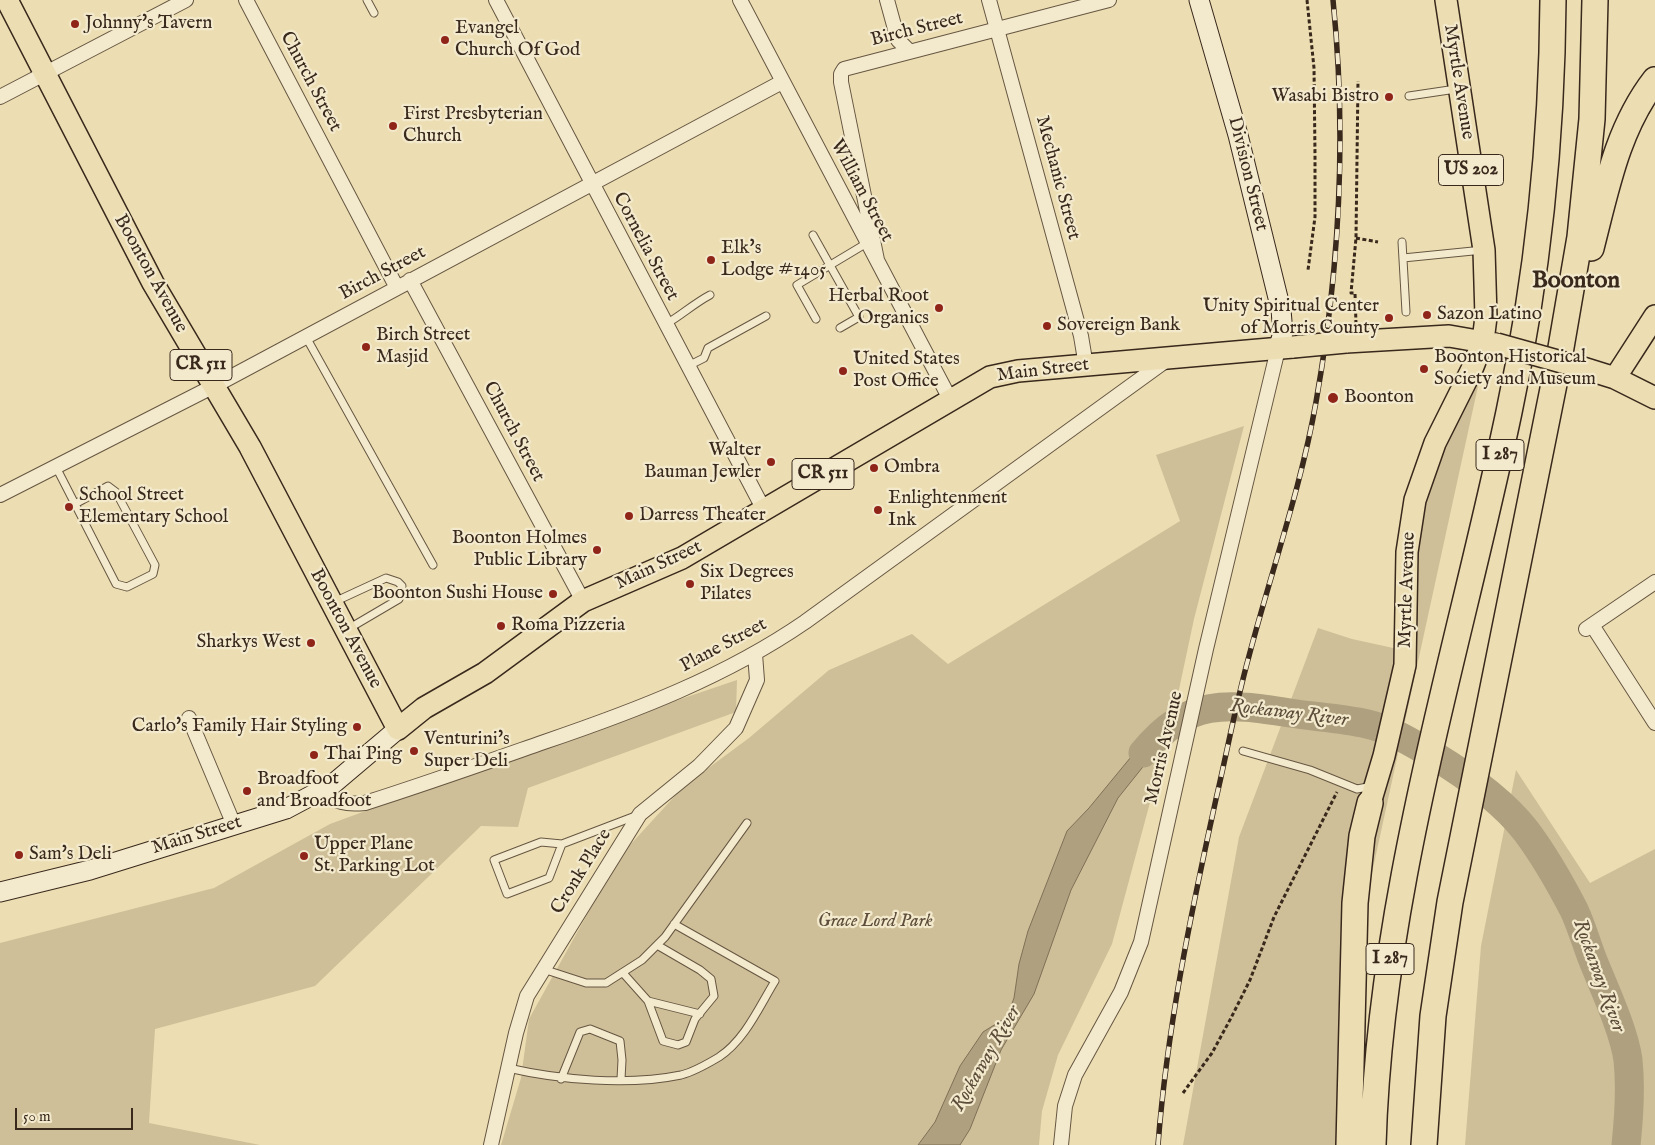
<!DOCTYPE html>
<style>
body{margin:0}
#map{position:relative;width:1655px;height:1145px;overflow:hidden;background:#ecdeb2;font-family:"IM FELL English",serif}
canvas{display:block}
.scale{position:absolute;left:15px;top:1108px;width:118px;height:22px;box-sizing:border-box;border:2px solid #39281c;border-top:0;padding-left:6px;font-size:15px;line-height:18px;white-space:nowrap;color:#39281c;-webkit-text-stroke:4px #f3eacd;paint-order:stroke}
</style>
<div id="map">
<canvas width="1655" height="1145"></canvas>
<div class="scale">50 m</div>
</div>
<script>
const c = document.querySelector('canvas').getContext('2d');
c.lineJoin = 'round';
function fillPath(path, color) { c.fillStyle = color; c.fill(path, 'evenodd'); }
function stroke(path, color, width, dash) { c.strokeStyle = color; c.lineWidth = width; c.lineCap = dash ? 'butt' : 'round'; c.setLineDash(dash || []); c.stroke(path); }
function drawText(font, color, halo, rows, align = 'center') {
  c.font = font + ' "IM FELL English",serif'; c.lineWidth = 4.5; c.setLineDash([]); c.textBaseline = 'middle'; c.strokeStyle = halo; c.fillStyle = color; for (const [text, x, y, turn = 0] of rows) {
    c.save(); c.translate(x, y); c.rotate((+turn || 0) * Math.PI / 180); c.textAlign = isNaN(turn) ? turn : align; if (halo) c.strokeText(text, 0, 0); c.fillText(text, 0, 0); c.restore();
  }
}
const green = new Path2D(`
 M1480,377L1360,928L1340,1145H1183L1239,837L1318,628L1352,639L1407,651L1420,493Z
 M1244,426L1194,619L1174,713L1112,944L1058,1055L1042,1111L1039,1145H501L521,1078L529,1019L619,857L684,786L749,738L829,670L912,634L948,664L1180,521L1156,455Z
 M737,680L736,712L528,788L518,827L481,826L315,986L155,1029L149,1123L260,1145H0V943L214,888L330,824L539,747Z
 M1516,770L1590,883L1655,849V1145H1465L1481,946Z`);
const water = new Path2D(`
 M1174,713L1165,747L1146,763L1118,798L1071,890L1034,994L1001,1050L970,1129L960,1145H918L935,1122L960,1066L983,1032L1007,1017L1014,998L1019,964L1028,931L1067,831L1089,808L1140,746Z`);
const river = new Path2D(`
 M1143,753C1188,698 1226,703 1290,713C1315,717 1341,718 1367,724C1390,729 1412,743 1433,755C1466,775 1502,800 1526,831C1544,855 1560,883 1574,910C1581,925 1586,942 1592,958C1603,986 1624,1030 1628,1060C1631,1088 1629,1117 1626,1145`);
const path = new Path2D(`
 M1307,0L1314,68L1315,155V217L1308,270
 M1356,238L1378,242
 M1356,324L1355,293H1351L1356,238L1358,81
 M1183,1093L1212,1053L1231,1018L1250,980L1274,917L1337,792`);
const lane = new Path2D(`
 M367,0L374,13
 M1409,96L1456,89
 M813,235L859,317L840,328
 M1402,242L1406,312
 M1403,258L1483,250
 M816,319L797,285L867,243
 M666,324C682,315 693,304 710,295
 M306,337L433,565
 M688,366L704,358L708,348L766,316
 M56,467L116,584L127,587L153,574L155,565L116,492L108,486L75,504
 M334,602L386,578L398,582L402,586L399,599L348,629
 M1243,751L1310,770L1357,789L1373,786
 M562,844L549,878L507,894L494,860L541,842L562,844L638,815
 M543,969L586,983H606L642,960L665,937L747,823
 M623,973L648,1001L663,1041L678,1045L686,1042L695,1019L714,996L711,979L700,970L657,945
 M648,1001L700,1014
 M508,1068C560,1080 628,1086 681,1075C693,1072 709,1063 719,1057C745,1040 759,1007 775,981L674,924
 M561,1079L580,1032L590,1029L620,1041L622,1060L621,1079`);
const street = new Path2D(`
 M246,0L397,288
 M496,0L764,510
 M740,0L950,399
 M887,0L898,40L909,51
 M989,0L1081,336L1086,366
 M0,97L186,0
 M877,260L841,82V74L844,69L1109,0
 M410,280L583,601
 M0,495L214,386L782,82
 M1592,625L1655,723
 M1586,629L1655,582
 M189,718L234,825
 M323,790C336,803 346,805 365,803C425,784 484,763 544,742C635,711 725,677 805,622L1168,359
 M491,1145L516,1033L527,996L640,814L699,766L736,728L757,680L755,654
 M1061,1145L1065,1106L1075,1075L1121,992L1141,942L1206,649L1278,349`);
const secondary = new Path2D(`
 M1199,0L1238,135L1281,310L1283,333L1278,349
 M0,892L90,870L286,809L333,784L398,729`);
const primary = new Path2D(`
 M7,0L153,283L250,447L398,729L424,708L485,673L583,601L682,558L990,377L1018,371L1293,347
 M1346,342L1449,336L1495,344
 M1583,368L1615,378L1655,398
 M1615,378L1655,316
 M1370,803L1384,756L1405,665L1407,552L1415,500L1435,443L1472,369L1483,341L1486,317L1484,250L1446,0`);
const highway = new Path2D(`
 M1591,248C1606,190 1617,129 1655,80
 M1349,1145L1355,903L1362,836L1370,803
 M1373,1145C1380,896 1458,654 1509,412C1538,276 1552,138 1553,0
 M1424,1145L1433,1016L1450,902L1559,359L1580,237L1592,119L1595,0`);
const rail = new Path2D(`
 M1158,1145C1167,1028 1191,913 1216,799C1227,752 1236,703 1249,656C1271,572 1301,488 1316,402C1340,267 1347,137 1333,0`);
const primaryBridge = new Path2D(`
 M1497,344L1583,368
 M1293,347L1346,342`);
const markers = [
 [75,24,5,"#8f2418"],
 [445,40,5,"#8f2418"],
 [1389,97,5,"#8f2418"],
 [393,126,5,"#8f2418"],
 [711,260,5,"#8f2418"],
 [939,308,5,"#8f2418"],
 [1427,315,5,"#8f2418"],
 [1389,318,5,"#8f2418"],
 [1047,326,5,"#8f2418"],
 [366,347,5,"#8f2418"],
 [1424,369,5,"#8f2418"],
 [843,371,5,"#8f2418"],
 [1333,398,6,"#8f2418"],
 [771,462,5,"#8f2418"],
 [874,468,5,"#8f2418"],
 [69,507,5,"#8f2418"],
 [878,510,5,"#8f2418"],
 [629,516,5,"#8f2418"],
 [597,550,5,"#8f2418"],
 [690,584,5,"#8f2418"],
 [553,594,5,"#8f2418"],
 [501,626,5,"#8f2418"],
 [311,643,5,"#8f2418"],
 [357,727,5,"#8f2418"],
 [414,751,5,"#8f2418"],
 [314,755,5,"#8f2418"],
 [247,791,5,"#8f2418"],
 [19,855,5,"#8f2418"],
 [304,856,5,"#8f2418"]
];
const shields = [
 [1471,170,65],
 [201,365,62],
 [1500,455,48],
 [823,474,62],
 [1390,959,48]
];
const shieldNames = [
 ["US 202",1471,170],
 ["CR 511",201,365],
 ["I 287",1500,455],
 ["CR 511",823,474],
 ["I 287",1390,959]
];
const poiNames = [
 ["Johnny's Tavern",85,24],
 ["Evangel",455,29],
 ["Church Of God",455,51],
 ["Wasabi Bistro",1379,97,"right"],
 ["First Presbyterian",403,115],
 ["Church",403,137],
 ["Elk's",721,249],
 ["Lodge #1405",721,271],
 ["Herbal Root",929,297,"right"],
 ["Organics",929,319,"right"],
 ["Unity Spiritual Center",1379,307,"right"],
 ["of Morris County",1379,329,"right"],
 ["Sazon Latino",1437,315],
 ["Sovereign Bank",1057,326],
 ["Birch Street",376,336],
 ["Masjid",376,358],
 ["Boonton Historical",1434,358],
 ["Society and Museum",1434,380],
 ["United States",853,360],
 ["Post Office",853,382],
 ["Boonton",1344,398],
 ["Walter",761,451,"right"],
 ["Bauman Jewler",761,473,"right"],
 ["Ombra",884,468],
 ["School Street",79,496],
 ["Elementary School",79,518],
 ["Enlightenment",888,499],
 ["Ink",888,521],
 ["Darress Theater",639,516],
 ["Boonton Holmes",587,539,"right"],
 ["Public Library",587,561,"right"],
 ["Six Degrees",700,573],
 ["Pilates",700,595],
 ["Boonton Sushi House",543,594,"right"],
 ["Roma Pizzeria",511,626],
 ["Sharkys West",301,643,"right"],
 ["Carlo's Family Hair Styling",347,727,"right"],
 ["Venturini's",424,740],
 ["Super Deli",424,762],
 ["Thai Ping",324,755],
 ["Broadfoot",257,780],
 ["and Broadfoot",257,802],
 ["Upper Plane",314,845],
 ["St. Parking Lot",314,867],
 ["Sam's Deli",29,855]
];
const streetNames = [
 ["Birch Street",917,30,-14],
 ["Church Street",310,82,62],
 ["Myrtle Avenue",1458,82,81],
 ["Division Street",1247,174,76],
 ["Mechanic Street",1057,178,75],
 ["William Street",861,191,62],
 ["Cornelia Street",645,247,62],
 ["Boonton Avenue",150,274,61],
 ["Birch Street",383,274,-28],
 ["Main Street",1043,371,-7],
 ["Church Street",513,432,62],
 ["Main Street",659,566,-25],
 ["Myrtle Avenue",1408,590,-88],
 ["Boonton Avenue",345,629,62],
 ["Plane Street",724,646,-28],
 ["Morris Avenue",1165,748,-77],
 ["Main Street",197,836,-17],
 ["Cronk Place",582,872,-58]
];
const parkNames = [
 ["Grace Lord Park",875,922]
];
const waterNames = [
 ["Rockaway River",1289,714,7],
 ["Rockaway River",1598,976,70],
 ["Rockaway River",987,1059,-60]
];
const districtNames = [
 ["Boonton",1576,282]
];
fillPath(green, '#cebf98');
fillPath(water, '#afa07f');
stroke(water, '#807057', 1);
stroke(river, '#afa07f', 29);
stroke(lane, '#665642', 9);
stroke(street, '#665642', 16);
stroke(secondary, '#39281c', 21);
stroke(primary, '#39281c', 24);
stroke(highway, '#39281c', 28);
stroke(path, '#39281c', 3, [4, 2.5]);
stroke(lane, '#f3eacd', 7);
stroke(street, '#f3eacd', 14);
stroke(secondary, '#f3eacd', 19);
stroke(primary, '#ecdeb2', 21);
stroke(highway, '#ecdeb2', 25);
stroke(rail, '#39281c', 5.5);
stroke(rail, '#f3eacd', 4, [11]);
stroke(primaryBridge, '#39281c', 24, []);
stroke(primaryBridge, '#ecdeb2', 21);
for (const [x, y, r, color] of markers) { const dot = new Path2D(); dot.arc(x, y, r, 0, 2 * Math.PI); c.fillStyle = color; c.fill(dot); stroke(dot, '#f3eacd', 2); }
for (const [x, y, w] of shields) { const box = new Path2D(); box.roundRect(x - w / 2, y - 15.5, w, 31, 4); c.fillStyle = '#f3eacd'; c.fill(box); stroke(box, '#39281c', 1); }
drawText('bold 18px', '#39281c', null, shieldNames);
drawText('19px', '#39281c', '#f3eacd', poiNames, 'left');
drawText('19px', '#39281c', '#f3eacd', streetNames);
drawText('italic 19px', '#5e4e3b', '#f3eacd', parkNames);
drawText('italic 20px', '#5c4c3a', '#f3eacd', waterNames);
drawText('bold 24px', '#39281c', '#f3eacd', districtNames);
</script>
